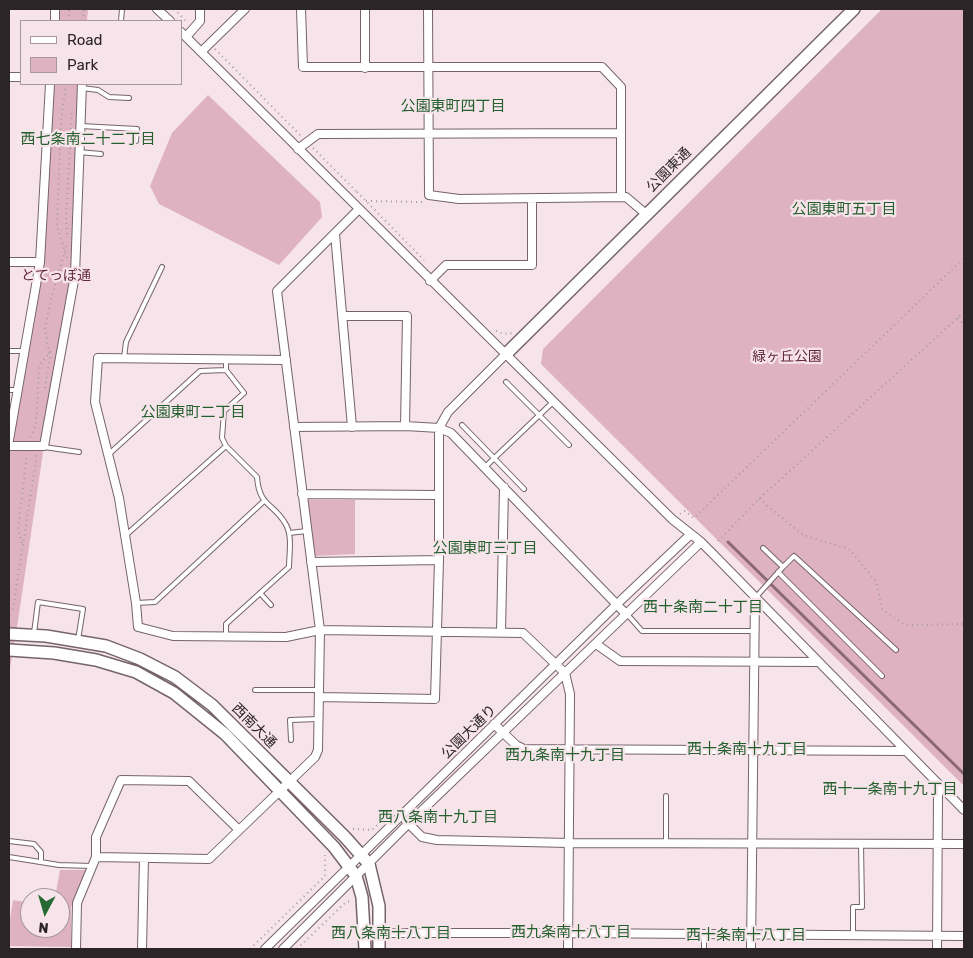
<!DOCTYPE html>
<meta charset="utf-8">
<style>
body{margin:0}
#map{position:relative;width:973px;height:958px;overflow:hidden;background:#f7e4ea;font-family:Rubik,sans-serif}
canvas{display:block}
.frame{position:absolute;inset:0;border:10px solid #2c2527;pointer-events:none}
.legend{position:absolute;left:20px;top:20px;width:162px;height:65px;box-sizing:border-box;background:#f7e4ea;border:1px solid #a6989c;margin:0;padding:6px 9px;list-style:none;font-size:15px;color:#2c2527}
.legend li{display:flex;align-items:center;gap:10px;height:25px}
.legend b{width:25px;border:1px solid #a6989c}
.north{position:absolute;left:20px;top:888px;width:50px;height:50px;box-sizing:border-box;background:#f7e4ea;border:1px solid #a6989c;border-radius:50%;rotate:186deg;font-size:14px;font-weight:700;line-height:20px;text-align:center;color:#2c2527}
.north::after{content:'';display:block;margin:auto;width:18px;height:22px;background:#276932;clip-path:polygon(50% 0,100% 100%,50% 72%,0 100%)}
</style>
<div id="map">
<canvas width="973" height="958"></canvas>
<div class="frame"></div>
<ul class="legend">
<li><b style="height:6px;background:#fff"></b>Road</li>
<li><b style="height:14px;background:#dfb2c1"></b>Park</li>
</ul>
<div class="north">N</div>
</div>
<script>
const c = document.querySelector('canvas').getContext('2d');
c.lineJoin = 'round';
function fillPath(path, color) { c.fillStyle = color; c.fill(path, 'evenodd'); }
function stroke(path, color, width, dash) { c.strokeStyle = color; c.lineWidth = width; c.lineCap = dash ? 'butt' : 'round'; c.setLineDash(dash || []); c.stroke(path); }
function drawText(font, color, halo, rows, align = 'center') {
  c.font = font + ' Rubik,"Noto Sans JP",sans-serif'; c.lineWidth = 4.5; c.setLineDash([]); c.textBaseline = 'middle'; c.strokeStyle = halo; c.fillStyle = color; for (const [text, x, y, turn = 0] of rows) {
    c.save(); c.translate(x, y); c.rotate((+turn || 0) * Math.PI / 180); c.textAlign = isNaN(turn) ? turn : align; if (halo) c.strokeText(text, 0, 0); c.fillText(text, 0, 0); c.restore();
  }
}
const green = new Path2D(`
 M55,9H88L87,21H55Z
 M882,9H964V786L541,364L543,349Z
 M50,84H82L75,275L44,446L16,634L9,674V440L40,262Z
 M208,95L320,202L322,217L279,265L159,204L150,186L172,133Z
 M307,500H355V554L315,556Z
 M60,870H87L71,907V947L9,946V926L13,900L30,903V928H60V898H55Z`);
const stream = new Path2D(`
 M728,542L964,774`);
const path = new Path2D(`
 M174,9L188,23
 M69,21V9
 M83,21L84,9
 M215,49L301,136
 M66,84L61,121L57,226L67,258
 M313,148L357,192L355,194
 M357,192L424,260
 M366,201L423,202
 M67,234L66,217L72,109
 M958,318L964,325
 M496,331L504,334L513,333
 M45,388L50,358L45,328L53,292L67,244
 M30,437L36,425L39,370L41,363L52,350
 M759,499L803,535L849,549L876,581L882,609L904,624L914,625L964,624
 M680,514L685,511L694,518L964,258
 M718,541L759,499L964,312
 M22,543L18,529L27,454
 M9,613L13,609L37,454
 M353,829L372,830L394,809
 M250,949L325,876V855
 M297,949L346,902L353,901`);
const lane = new Path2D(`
 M121,21L122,9
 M82,88L98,90L109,97L129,98
 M81,126L137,129L136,141
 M79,152L101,154
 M9,351H24
 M124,358L126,342L162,267
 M226,359V370L244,393L224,411L222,438L226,446L257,477C259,506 273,503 285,523C293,535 289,554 289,567L226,624V636
 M506,382L569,445
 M9,390H17
 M462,425L524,489
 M44,447L79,452
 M108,455L200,371L226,370
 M485,467L553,402
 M289,533L307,531
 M126,535L226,446
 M783,567L794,556L896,650
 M778,572L882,676
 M260,593L271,605
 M756,597L783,567L763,548
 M136,603L155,602L264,501
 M627,614L642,631H754
 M34,633L38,602L83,609L78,640
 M255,690H319
 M291,740L290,720L319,719
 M666,796V843
 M9,841L34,844L41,852V862
 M9,857L59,865L92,866
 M853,934V907H862L861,843
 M704,949V935`);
const street = new Path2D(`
 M157,9L170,21
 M301,9L303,67H602L621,87V197
 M428,9L429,195L459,199L626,197L646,214
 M55,21V9
 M181,32L672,519L701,542L715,556L964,810
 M186,37L200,21V9
 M201,52L245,9
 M365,68V9
 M9,77H21
 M298,149L318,134L620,133
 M335,234L352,427
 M9,262H40
 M430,281L446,265H532V199
 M343,316H407L405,426
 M286,360L98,358L95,402L119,498L136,603L138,627L173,636L286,637L320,630L523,633L565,673L570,694L568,949
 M294,427L405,426L439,428L451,433L625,613
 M9,440L40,262L50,84
 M9,446H44L75,275L82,84
 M302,494L438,495
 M311,562L439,560
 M501,632L504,487
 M596,644L620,661L818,662
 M319,697L435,699L439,560V428L448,412L506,354
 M494,724L516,745L524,749L906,751
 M406,821L422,837L437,840L569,843L964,844
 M96,857L209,859L315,757L318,750L320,630L277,291L359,209
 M380,933H568L964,936
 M76,949L77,903L96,857V837L121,780L189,781L239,830
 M142,949L144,858
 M265,949L617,604L691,534
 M283,949L409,823L701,542
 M751,949L755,597
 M937,949L938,795L940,785`);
const secondary = new Path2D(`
 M506,354L854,9
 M9,634L46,636L106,646L140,659L175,677L212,705L345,837L369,864L379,906V949
 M9,650L54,653L96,660L136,672L174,693L225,734L334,847L356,876L362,897L365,949`);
const streetNames = [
 ["公園東通",669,170,-45],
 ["西南大通",254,726,45],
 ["公園大通り",469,732,-44]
];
const parkNames = [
 ["とてっぽ通",56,276],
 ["緑ヶ丘公園",787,357]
];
const neighbourhoodNames = [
 ["公園東町四丁目",453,107],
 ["西七条南二十二丁目",88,140],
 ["公園東町五丁目",844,210],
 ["公園東町二丁目",193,413],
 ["公園東町三丁目",485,549],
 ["西十条南二十丁目",703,608],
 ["西十条南十九丁目",747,750],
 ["西九条南十九丁目",565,756],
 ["西十一条南十九丁目",890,790],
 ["西八条南十九丁目",438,818],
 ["西九条南十八丁目",571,933],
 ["西八条南十八丁目",391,934],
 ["西十条南十八丁目",746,936]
];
fillPath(green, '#dfb2c1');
stroke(stream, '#8a6974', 3);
stroke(lane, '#75646a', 6);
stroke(street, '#75646a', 10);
stroke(secondary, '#75646a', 14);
stroke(path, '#a7999d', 2, [1, 4]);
stroke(lane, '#fff', 4);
stroke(street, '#fff', 8);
stroke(secondary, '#fff', 11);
drawText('14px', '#2c2527', '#f7e4ea', streetNames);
drawText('14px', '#62283f', '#f7e4ea', parkNames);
drawText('15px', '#245f2e', '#f7e4ea', neighbourhoodNames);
</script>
